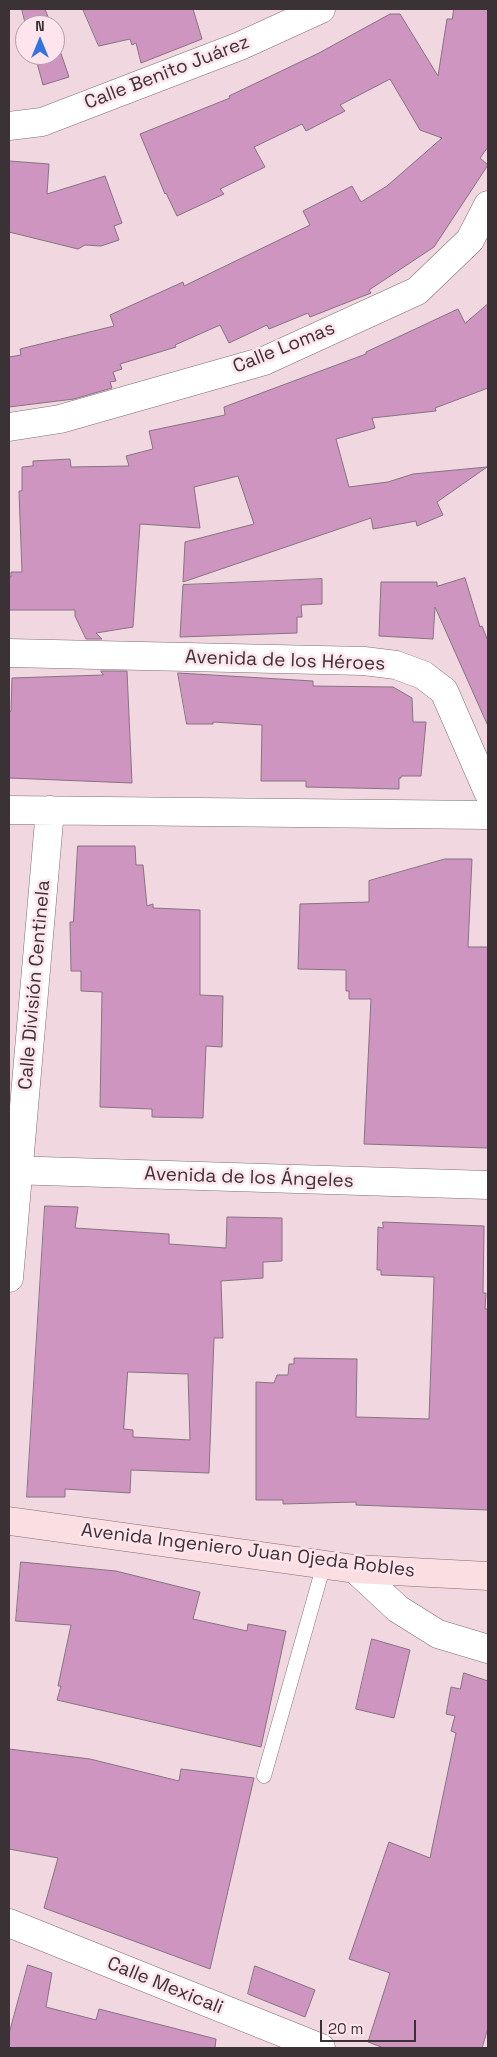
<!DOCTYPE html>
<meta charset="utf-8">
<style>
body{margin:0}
#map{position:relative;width:497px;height:2057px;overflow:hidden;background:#f0d7e0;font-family:"Space Grotesk",sans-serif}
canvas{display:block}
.frame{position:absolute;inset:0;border:10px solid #3b3235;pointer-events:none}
.north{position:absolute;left:15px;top:15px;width:50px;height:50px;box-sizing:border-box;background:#fee4ed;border:1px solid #b09da3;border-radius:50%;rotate:0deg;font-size:14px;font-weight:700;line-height:20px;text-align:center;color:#3b3235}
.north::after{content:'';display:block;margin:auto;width:18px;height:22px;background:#3472e0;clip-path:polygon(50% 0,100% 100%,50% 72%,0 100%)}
.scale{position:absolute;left:320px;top:2020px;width:96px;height:22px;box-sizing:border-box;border:2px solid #3b3235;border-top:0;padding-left:6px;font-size:15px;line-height:18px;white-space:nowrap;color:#3b3235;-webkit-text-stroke:4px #fee4ed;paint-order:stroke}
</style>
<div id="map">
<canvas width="497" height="2057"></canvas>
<div class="frame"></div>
<div class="north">N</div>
<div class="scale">20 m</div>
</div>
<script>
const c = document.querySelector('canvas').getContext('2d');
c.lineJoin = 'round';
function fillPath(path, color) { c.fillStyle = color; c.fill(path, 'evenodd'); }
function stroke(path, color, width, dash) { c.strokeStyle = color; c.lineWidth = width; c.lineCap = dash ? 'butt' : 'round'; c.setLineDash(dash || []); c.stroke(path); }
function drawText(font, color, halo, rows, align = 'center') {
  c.font = font + ' "Space Grotesk",sans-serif'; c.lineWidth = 5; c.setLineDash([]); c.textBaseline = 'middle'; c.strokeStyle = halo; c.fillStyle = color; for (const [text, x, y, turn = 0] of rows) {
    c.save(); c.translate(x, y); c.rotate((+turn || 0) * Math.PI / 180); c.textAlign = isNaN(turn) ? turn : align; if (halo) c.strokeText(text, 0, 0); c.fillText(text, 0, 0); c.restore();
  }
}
const building = new Path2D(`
 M22,9H45L51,25H26Z
 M83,9H193L202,39L141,63L136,43L132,45L130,39L99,46Z
 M454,9H488V147L480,158L488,165L434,247L369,290L371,293L310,317L308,313L269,329L267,325L229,343L220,325L175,345L176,347L120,364L122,369L113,372L116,381L110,382L112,388L74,399L9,407V357L21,355L20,349L114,326L110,315L183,282L184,286L310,225L303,211L352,186L361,202L387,186L442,138L420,130L390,79L340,105L345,111L306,131L302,124L254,147L265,167L220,189L224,194L177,216L166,193L165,194L140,134L230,98L229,96L319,53L390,14H400L438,76L447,19H452Z
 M55,36L69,77L43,85L35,55H55Z
 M9,161L49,164L47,194L105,176L122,223L114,226L119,240L101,246L85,245L78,249L9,232Z
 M488,304V388L435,408L436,411L372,418L375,428L336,439L349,487L388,482L413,474L487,467L437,502L443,515L417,526L416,521L373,529L371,518L183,582L185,542L254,524L238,476L194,487L200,528L140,524L133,627L96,633L102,639H86L75,616V610H9V577H11V572H22L19,491H22V467L33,466V461L70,459L71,467L129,466L126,456L153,449L149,431L225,415L224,407L366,354V352L458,309L465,323Z
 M465,578L480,627L482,626L488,641V726L435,607L433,639L379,636L381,582H437V586Z
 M322,579V604L301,605L302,617H297V633L180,637L183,585Z
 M101,671H127L132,783L9,778V712L11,711L12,678L103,675Z
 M178,673L313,681V686L393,687L412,698L413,722H426L421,776H401V778H399V789L306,787V781H261L262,725L213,722V724H187Z
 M78,846H135L136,865H143L147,906L153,904V908L200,910V995L223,996L222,1047L206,1046L203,1118L152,1117V1109L100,1107L102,992L81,991V971H71L70,922H73Z
 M445,859H472L468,947H488V1148L364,1144L371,999H349V991H346V970L298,969L300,904L369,902V881Z
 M45,1206L78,1207L75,1228L169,1234V1244L226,1248L227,1217L282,1218V1261L263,1262V1278L221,1281L223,1338H214L209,1473L131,1470L130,1493L65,1489V1497H27ZM128,1372L188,1374L190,1440L133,1437V1430L124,1429Z
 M383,1222L484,1226L483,1293H486L485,1309H488V1510L356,1505V1502L283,1504V1500H256V1382L274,1383L277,1375H288L289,1364H294V1358L357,1359L356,1417L429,1419L434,1277L381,1275V1270H377L378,1227L383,1228Z
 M21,1562L116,1571L200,1592L193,1619L247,1631L248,1624L286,1631L261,1747L57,1700L61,1686H58L71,1625L16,1621Z
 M372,1639L410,1650L394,1718L356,1709Z
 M464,1673L488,1681V2028L482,2048H384L368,2042L390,1973L349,1959L389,1842L430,1858L456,1733L451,1731L455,1716L446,1714L451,1687L460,1689Z
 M9,1749L90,1759L179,1781L181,1769L254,1778L210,1969L44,1908L58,1858L9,1849Z
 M28,1965L52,1973L46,2007L96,2020L99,2009L216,2039L215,2048H9V2034Z
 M255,1966L315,1990L305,2017L248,1994Z`);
const lane = new Path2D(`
 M264,1776L324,1564`);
const street = new Path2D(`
 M9,126L42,122L240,46L321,9
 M9,427L60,419L264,361L417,291L470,240L488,205
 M9,653L364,661L396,665L423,675L444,691L488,792
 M9,810L488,815
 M9,1170L488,1185
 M9,1278L50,810
 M355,1569L398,1609L438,1634L488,1649
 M9,1923L321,2048`);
const secondary = new Path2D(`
 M9,1521L355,1569L488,1576`);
const streetNames = [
 ["Calle Benito Juárez",167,73,-21],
 ["Calle Lomas",284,348,-22],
 ["Avenida de los Héroes",285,661,2],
 ["Calle División Centinela",35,985,-85],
 ["Avenida de los Ángeles",249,1178,2],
 ["Avenida Ingeniero Juan Ojeda Robles",248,1551,7],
 ["Calle Mexicali",165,1986,22]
];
fillPath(building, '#cf95c1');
stroke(building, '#857380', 1);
stroke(lane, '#826c74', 15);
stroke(street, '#826c74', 29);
stroke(secondary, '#826c74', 29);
stroke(lane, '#fff', 14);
stroke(street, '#fff', 28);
stroke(secondary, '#fadee1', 28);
drawText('19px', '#3b3235', '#fee4ed', streetNames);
</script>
